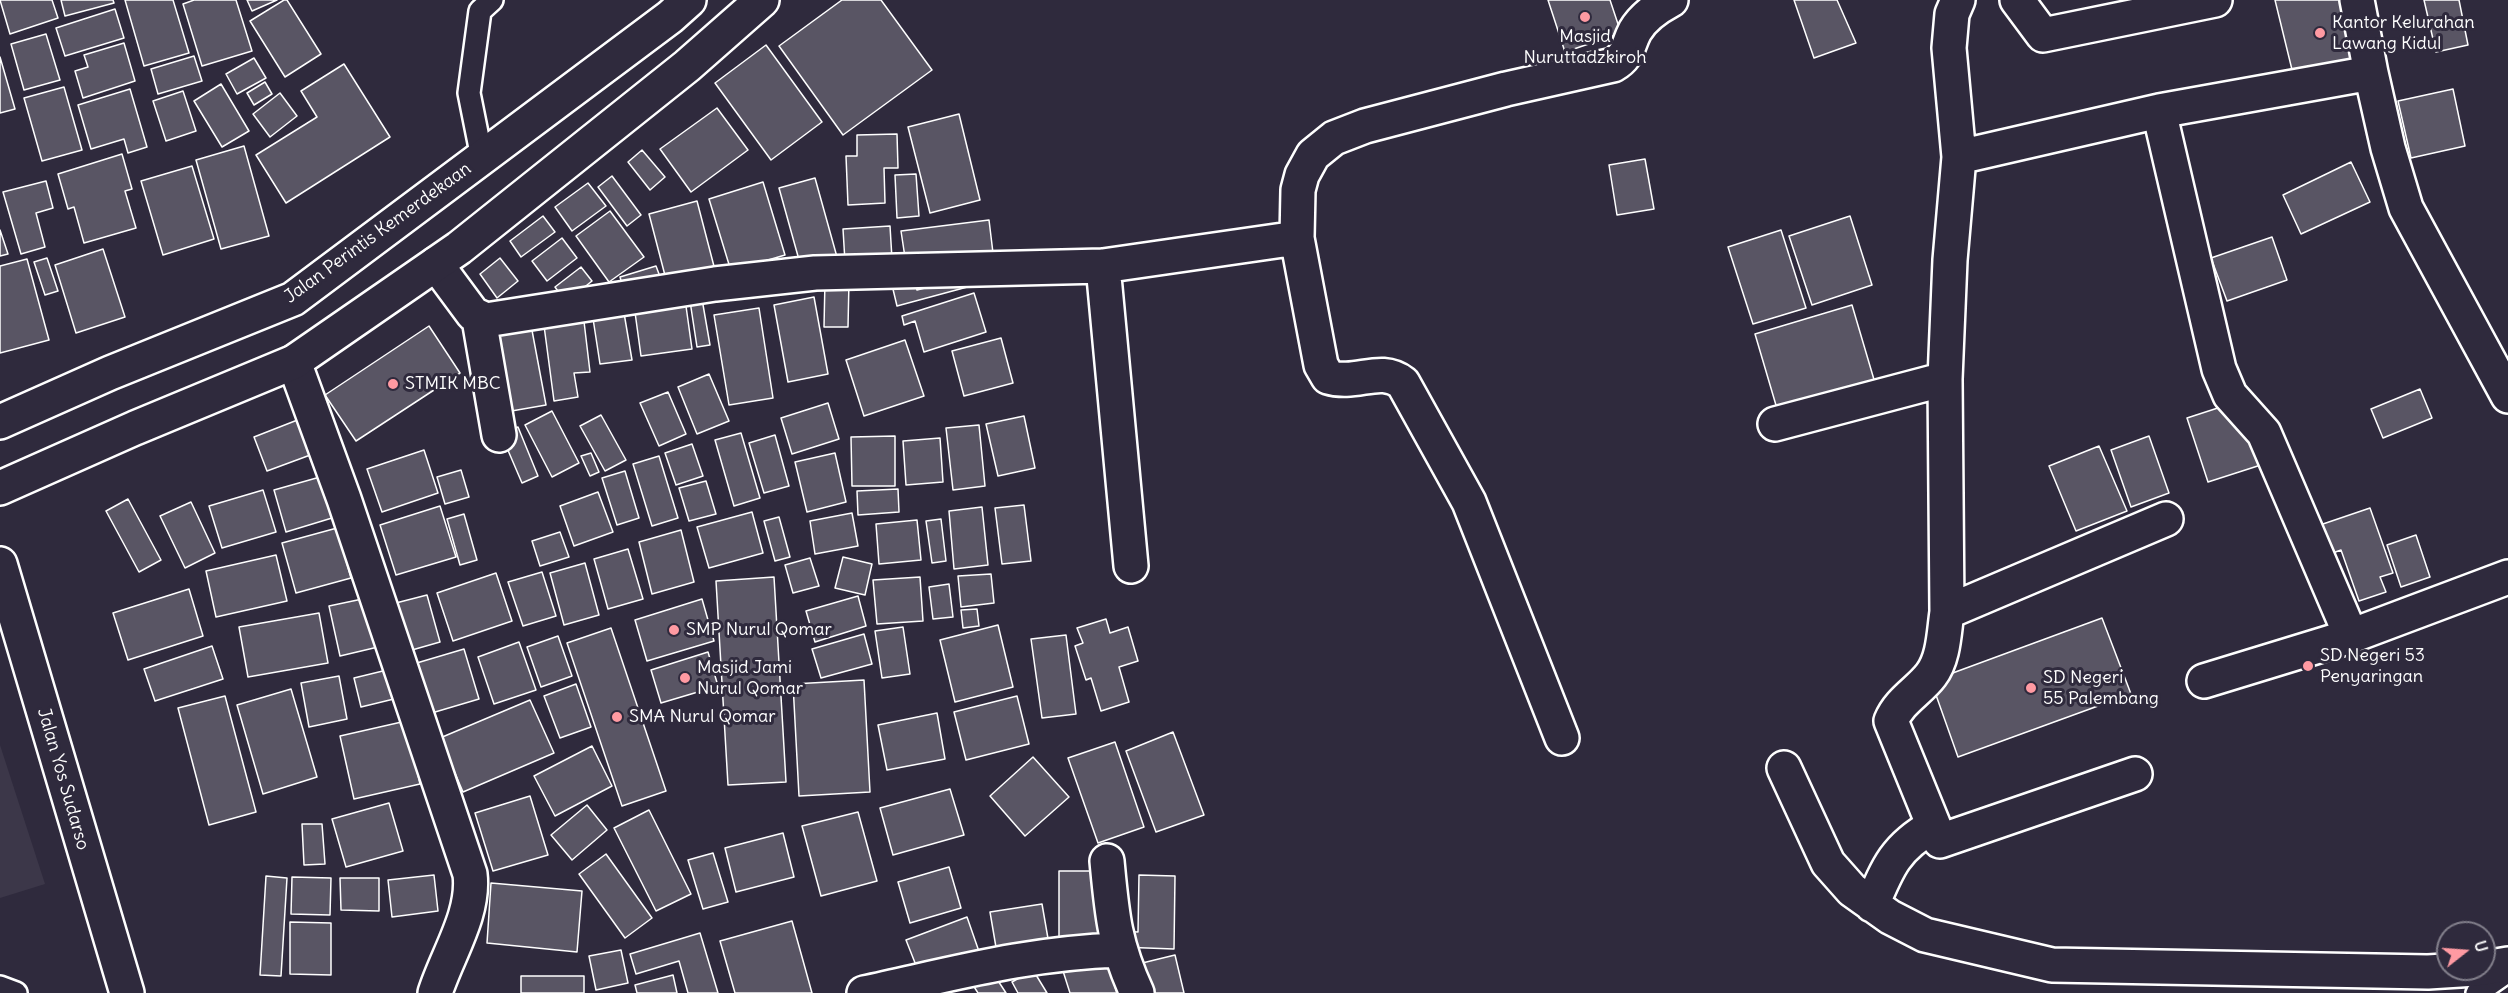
<!DOCTYPE html>
<style>
body{margin:0}
#map{position:relative;width:2508px;height:993px;overflow:hidden;background:#2f2a3d;font-family:Delius,sans-serif}
canvas{display:block}
.north{position:absolute;left:2436px;top:921px;width:60px;height:60px;box-sizing:border-box;background:#2f2a3d;border:2px solid #827f8b;border-radius:50%;rotate:73deg;font-size:16px;font-weight:700;line-height:24px;text-align:center;color:#fff}
.north::after{content:'';display:block;margin:auto;width:21px;height:27px;background:#ff9aa2;clip-path:polygon(50% 0,100% 100%,50% 72%,0 100%)}
</style>
<div id="map">
<canvas width="2508" height="993"></canvas>
<div class="north">U</div>
</div>
<script>
const c = document.querySelector('canvas').getContext('2d');
c.lineJoin = 'round';
function fillPath(path, color) { c.fillStyle = color; c.fill(path, 'evenodd'); }
function stroke(path, color, width, dash) { c.strokeStyle = color; c.lineWidth = width; c.lineCap = dash ? 'butt' : 'round'; c.setLineDash(dash || []); c.stroke(path); }
function drawText(font, color, halo, rows, align = 'center') {
  c.font = font + ' Delius,sans-serif'; c.lineWidth = 6; c.setLineDash([]); c.textBaseline = 'middle'; c.strokeStyle = halo; c.fillStyle = color; for (const [text, x, y, turn = 0] of rows) {
    c.save(); c.translate(x, y); c.rotate((+turn || 0) * Math.PI / 180); c.textAlign = isNaN(turn) ? turn : align; if (halo) c.strokeText(text, 0, 0); c.fillText(text, 0, 0); c.restore();
  }
}
const built = new Path2D(`
 M0,745L45,884L0,898Z`);
const building = new Path2D(`
 M0,0H52L58,18L10,34Z
 M61,0H113L114,3L65,16Z
 M125,0H173L189,53L144,66Z
 M194,0H236L252,51L202,66L183,4Z
 M247,0H277L252,11Z
 M284,0H287L321,54L285,77L250,21Z
 M842,0H881L932,70L843,135L779,46Z
 M1548,0H1610L1621,33L1565,52Z
 M1794,0H1837L1856,43L1814,58Z
 M2275,0H2349L2364,65L2295,82Z
 M2424,0H2459L2468,45L2436,52Z
 M115,9L124,38L65,56L56,28Z
 M46,34L60,80L24,90L11,44Z
 M124,43L135,81L83,98L75,71L88,67L84,55Z
 M766,45L822,122L771,160L715,83Z
 M194,56L202,81L158,94L151,69Z
 M0,57L15,109L0,113Z
 M254,58L266,78L237,94L226,74Z
 M344,64L390,137L286,203L256,155L317,117L301,91Z
 M265,82L272,94L254,105L247,93Z
 M221,84L249,131L222,147L194,101Z
 M64,87L82,150L42,161L24,98Z
 M130,89L147,147L128,153L124,139L91,149L78,105Z
 M2453,89L2465,146L2411,158L2398,101Z
 M183,91L196,131L166,141L153,101Z
 M280,93L297,116L270,137L253,114Z
 M717,108L748,150L691,192L660,149Z
 M959,114L980,200L930,213L908,127Z
 M897,134L898,168H884L885,203L848,205L846,156H857V135Z
 M244,146L269,236L221,249L196,160Z
 M642,150L665,177L650,190L628,162Z
 M122,154L132,189L125,191L136,228L84,243L74,207L68,209L58,174Z
 M1645,159L1654,209L1617,215L1609,165Z
 M2351,162L2370,202L2301,234L2283,195Z
 M192,166L214,239L163,255L141,181Z
 M916,174L919,216L897,218L895,175Z
 M612,176L641,215L627,226L598,187Z
 M815,178L837,257L801,267L779,188Z
 M46,181L53,208L36,213L45,247L21,254L3,192Z
 M763,182L785,255L731,271L709,199Z
 M588,183L606,206L572,231L555,207Z
 M697,201L716,274L668,287L649,214Z
 M610,211L644,257L609,282L576,236Z
 M543,216L555,232L521,257L510,241Z
 M1850,216L1872,285L1812,305L1789,236Z
 M989,220L993,253L906,264L901,231Z
 M890,226L892,259L845,262L843,229Z
 M0,230L8,254L0,256Z
 M1781,230L1806,308L1753,324L1728,247Z
 M2272,237L2287,280L2227,301L2211,258Z
 M562,238L577,258L547,281L532,261Z
 M103,249L125,317L76,333L55,265Z
 M47,258L58,291L45,295L34,262Z
 M500,258L518,281L497,298L480,274Z
 M27,259L49,340L0,353V266Z
 M656,266L662,282L625,294L620,277Z
 M581,267L592,281L566,302L555,287Z
 M968,277L971,286L897,306L892,285L914,279L917,290Z
 M825,280L849,281L848,327H824Z
 M974,293L986,332L924,352L915,321L904,325L902,316Z
 M814,297L828,374L788,382L774,305Z
 M685,299L692,349L641,356L634,305Z
 M702,299L710,345L697,347L690,301Z
 M1852,305L1875,383L1778,412L1755,334Z
 M623,307L632,360L600,364L592,312Z
 M759,308L773,398L729,405L714,315Z
 M583,313L590,372L574,373L578,397L554,401L543,318Z
 M531,325L546,405L500,413L484,334Z
 M429,326L460,373L356,441L325,395Z
 M1001,338L1013,383L964,396L952,351Z
 M905,340L924,396L864,416L846,360Z
 M709,374L729,421L697,434L678,387Z
 M2420,389L2432,418L2383,438L2371,409Z
 M668,392L686,434L659,446L640,403Z
 M828,403L839,439L792,454L781,418Z
 M2227,405L2267,463L2208,482L2187,418Z
 M552,411L579,463L552,477L525,425Z
 M601,415L626,460L605,471L580,426Z
 M1024,416L1035,468L998,476L986,424Z
 M300,419L313,454L267,471L254,437Z
 M979,425L985,486L953,490L946,428Z
 M518,427L538,476L522,483L501,434Z
 M741,433L760,498L734,506L715,440Z
 M775,435L789,486L764,493L749,443Z
 M895,436V486H852L851,437Z
 M2149,436L2169,493L2131,507L2111,450Z
 M940,438L943,482L906,485L903,441Z
 M692,444L703,476L676,485L665,453Z
 M2099,446L2127,511L2076,531L2049,466Z
 M424,450L438,493L382,512L367,469Z
 M591,453L599,472L590,476L581,456Z
 M835,453L846,502L807,512L795,462Z
 M659,456L678,518L652,526L633,464Z
 M461,470L469,497L445,504L437,477Z
 M625,471L639,518L617,525L602,478Z
 M320,477L332,518L286,532L274,490Z
 M706,481L716,514L689,521L679,488Z
 M898,489L899,512L858,515L857,491Z
 M263,490L276,532L222,548L209,506Z
 M598,492L613,532L574,546L560,506Z
 M128,499L161,560L139,572L106,511Z
 M191,502L215,553L185,568L160,516Z
 M1024,505L1031,561L1002,564L995,508Z
 M440,506L456,557L396,575L380,525Z
 M982,507L988,565L954,569L949,511Z
 M2370,508L2393,573L2380,577L2386,592L2359,601L2341,550L2330,554L2320,525Z
 M752,512L763,553L709,568L697,527Z
 M852,513L858,546L815,554L810,521Z
 M464,514L477,560L460,565L447,519Z
 M779,517L790,557L775,561L764,521Z
 M941,519L946,561L932,563L926,521Z
 M917,520L921,560L879,564L876,524Z
 M337,528L351,578L296,593L282,543Z
 M681,530L694,582L652,594L639,542Z
 M560,532L569,557L540,566L532,541Z
 M2416,535L2430,577L2401,587L2387,545Z
 M628,549L643,599L608,609L594,559Z
 M276,555L287,601L216,617L206,571Z
 M843,557L872,564L865,595L835,588Z
 M810,558L819,586L793,593L785,565Z
 M585,563L599,615L564,625L550,573Z
 M542,572L556,616L523,626L508,582Z
 M496,573L512,621L453,641L437,593Z
 M991,574L994,603L961,607L958,576Z
 M774,577L786,782L728,785L716,581Z
 M920,577L923,621L877,624L873,580Z
 M949,584L953,617L933,619L929,587Z
 M189,589L203,636L128,660L113,613Z
 M427,595L440,642L405,652L392,604Z
 M858,596L866,626L815,642L806,611Z
 M367,598L378,647L340,656L329,606Z
 M702,599L714,641L647,661L635,620Z
 M977,609L979,626L963,628L961,610Z
 M319,613L328,663L248,677L239,627Z
 M2102,618L2131,694L1958,757L1931,681Z
 M1106,619L1110,633L1128,627L1138,661L1119,667L1129,702L1101,711L1091,678L1086,680L1075,646L1083,643L1077,628Z
 M998,625L1013,687L955,702L940,640Z
 M903,627L910,674L882,678L875,631Z
 M611,628L666,791L622,806L567,643Z
 M864,634L872,664L821,678L812,649Z
 M1066,635L1076,714L1042,718L1031,639Z
 M558,636L572,676L541,687L527,647Z
 M519,642L536,690L494,704L478,657Z
 M212,646L223,679L155,701L144,669Z
 M464,649L479,699L425,715L410,665Z
 M708,652L718,686L661,703L651,670Z
 M391,669L398,698L361,707L354,678Z
 M339,676L347,719L309,727L301,683Z
 M864,680L870,792L799,796L793,684Z
 M576,684L591,727L560,738L544,696Z
 M291,689L317,777L263,794L237,705Z
 M225,696L256,812L209,825L178,708Z
 M1017,696L1029,744L966,760L954,712Z
 M530,700L554,753L463,792L440,738Z
 M937,713L945,759L887,770L878,725Z
 M406,721L420,784L354,799L340,736Z
 M1173,732L1204,815L1156,832L1126,751Z
 M1115,742L1144,827L1098,843L1068,758Z
 M592,746L612,786L555,816L534,776Z
 M1033,757L1069,797L1025,836L990,796Z
 M950,789L964,835L893,855L880,808Z
 M530,796L548,855L493,871L475,813Z
 M389,803L403,851L346,867L332,819Z
 M587,805L607,830L572,860L551,835Z
 M649,810L691,894L656,911L614,828Z
 M858,812L877,881L821,896L802,826Z
 M302,824H322L325,864L304,865Z
 M783,833L794,877L736,892L725,848Z
 M713,853L728,902L703,909L688,860Z
 M606,854L652,918L625,938L579,874Z
 M949,867L961,908L910,923L898,882Z
 M1059,871H1101L1102,947H1059Z
 M434,875L438,911L392,917L388,880Z
 M1139,875L1175,876L1174,949L1120,947L1117,931L1138,932Z
 M266,876L287,878L281,976L260,975Z
 M292,877L331,878L330,915L291,914Z
 M340,878H379V911L341,910Z
 M491,883L582,891L577,952L487,943Z
 M1042,904L1050,950L998,959L990,912Z
 M967,917L983,963L921,978L906,940Z
 M792,921L812,993H735L720,941Z
 M290,922L331,923V975L290,974Z
 M700,933L718,993H688L679,961L636,974L630,954Z
 M621,950L628,983L596,990L589,956Z
 M1175,955L1184,993H1141L1130,966Z
 M1105,956L1117,993H1070L1063,971Z
 M991,970L1006,993H978L971,982Z
 M1033,970L1047,993H1018L1012,982Z
 M673,975L677,993H637L635,985Z
 M521,976H584V993H521Z`);
const service = new Path2D(`
 M482,158L469,93L480,11L492,0
 M0,987L16,993
 M2477,993L2508,971`);
const minor = new Path2D(`
 M1958,0L1952,14L1949,48L1959,157L1950,260L1945,379L1947,612L2166,519
 M2017,0L2043,35L2215,0
 M2357,0L2371,73
 M2159,111L2219,369L2230,395L2264,433L2351,636
 M1959,157L2159,111L2371,73L2388,148L2406,208L2508,396
 M1297,238L1298,190L1302,175L1313,155L1334,138L1365,126L1506,89L1613,65C1629,56 1627,46 1635,31C1643,17 1658,7 1671,0
 M436,264L473,314L486,320L715,284L815,273L1103,266L1297,238L1321,365L1328,377C1357,386 1380,365 1403,383L1469,502L1562,738
 M1103,266L1131,566
 M479,319L499,435
 M294,362L344,499L470,874C475,914 447,955 435,993
 M1775,424L1945,379
 M1947,612C1944,632 1944,658 1931,675C1919,691 1899,701 1891,721L1940,841L2135,774
 M2204,681L2351,636L2508,577
 M1784,768L1828,863L1852,890L1890,917L1925,935L2052,965L2428,972L2476,969
 M1107,861C1112,914 1114,943 1137,993
 M1872,905C1888,866 1896,847 1933,826
 M2484,968L2508,964
 M864,993C953,974 1027,953 1119,950`);
const trunk = new Path2D(`
 M0,422L110,373L293,299L670,17L689,0
 M0,488L135,428L294,362L459,248L687,66L762,0
 M0,564L127,993`);
const markers = [
 [1585,17,6,"#ff9aa2"],
 [2320,33,6,"#ff9aa2"],
 [393,384,6,"#ff9aa2"],
 [674,630,6,"#ff9aa2"],
 [2308,666,6,"#ff9aa2"],
 [685,678,6,"#ff9aa2"],
 [2031,688,6,"#ff9aa2"],
 [617,717,6,"#ff9aa2"]
];
const poiNames = [
 ["Kantor Kelurahan",2332,23],
 ["Lawang Kidul",2332,44],
 ["Masjid",1585,37,"center"],
 ["Nuruttadzkiroh",1585,58,"center"],
 ["STMIK MBC",405,384],
 ["SMP Nurul Qomar",686,630],
 ["SD Negeri 53",2320,656],
 ["Penyaringan",2320,677],
 ["Masjid Jami",697,668],
 ["Nurul Qomar",697,689],
 ["SD Negeri",2043,678],
 ["55 Palembang",2043,699],
 ["SMA Nurul Qomar",629,717]
];
const streetNames = [
 ["Jalan Perintis Kemerdekaan",378,233,-36],
 ["Jalan Yos Sudarso",63,779,74]
];
fillPath(built, '#3c3749');
fillPath(building, '#595564');
stroke(building, '#fff', 1.5);
stroke(service, '#fff', 26);
stroke(minor, '#fff', 38);
stroke(trunk, '#fff', 38);
stroke(service, '#2f2a3d', 21);
stroke(minor, '#2f2a3d', 33);
stroke(trunk, '#2f2a3d', 33);
for (const [x, y, r, color] of markers) { const dot = new Path2D(); dot.arc(x, y, r, 0, 2 * Math.PI); c.fillStyle = color; c.fill(dot); stroke(dot, '#2f2a3d', 2); }
drawText('18px', '#fff', '#2f2a3d', poiNames, 'left');
drawText('18px', '#fff', '#2f2a3d', streetNames);
</script>
